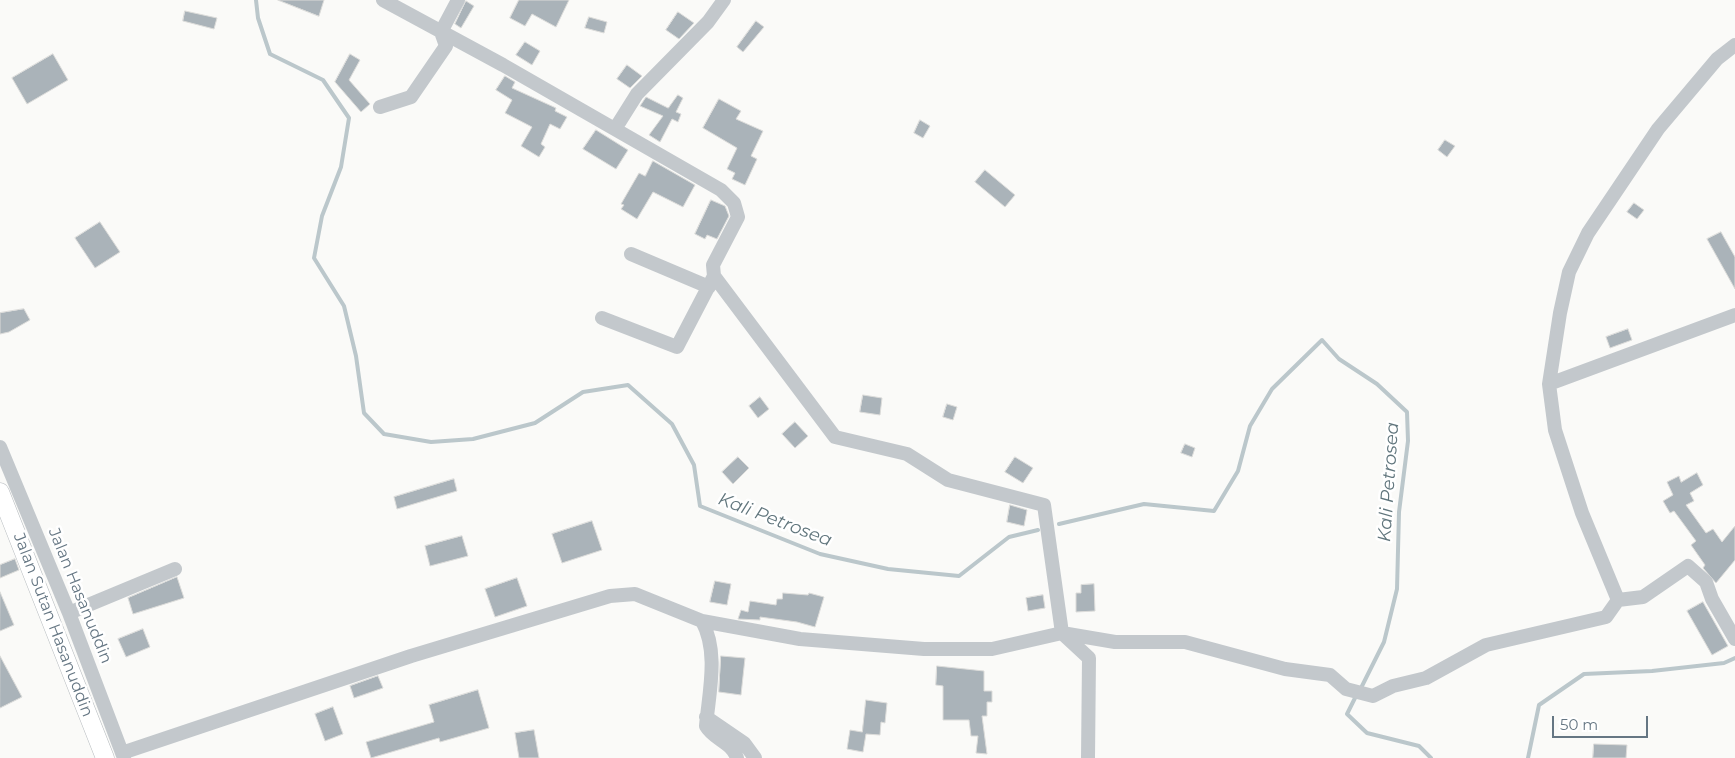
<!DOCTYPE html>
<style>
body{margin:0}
#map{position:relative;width:1735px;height:758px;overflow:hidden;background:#fafaf8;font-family:Montserrat,sans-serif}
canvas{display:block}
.scale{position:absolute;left:1552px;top:716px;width:96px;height:22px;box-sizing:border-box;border:2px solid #657683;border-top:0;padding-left:6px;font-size:15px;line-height:18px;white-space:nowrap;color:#657683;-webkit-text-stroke:4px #fff;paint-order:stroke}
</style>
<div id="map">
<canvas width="1735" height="758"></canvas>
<div class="scale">50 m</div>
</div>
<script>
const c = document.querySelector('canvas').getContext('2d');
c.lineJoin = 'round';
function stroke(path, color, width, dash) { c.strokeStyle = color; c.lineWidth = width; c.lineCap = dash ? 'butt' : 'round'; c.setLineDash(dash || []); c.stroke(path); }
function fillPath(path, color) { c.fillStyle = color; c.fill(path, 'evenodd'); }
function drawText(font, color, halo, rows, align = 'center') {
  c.font = font + ' Montserrat,sans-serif'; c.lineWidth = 5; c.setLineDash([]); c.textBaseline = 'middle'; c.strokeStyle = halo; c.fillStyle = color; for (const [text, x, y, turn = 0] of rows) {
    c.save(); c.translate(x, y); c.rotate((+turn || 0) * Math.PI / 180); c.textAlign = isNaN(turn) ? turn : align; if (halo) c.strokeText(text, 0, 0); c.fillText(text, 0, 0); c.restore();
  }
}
const stream = new Path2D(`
 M256,0L258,18L270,54L323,80L349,118L341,167L322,216L314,258L344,306L356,356L364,413L384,434L431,442L473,439L535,423L583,392L628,385L672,424L694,465L700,506L820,554L888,569L959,576L1009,537L1038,530
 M1059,524L1144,504L1214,511L1238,471L1250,426L1272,389L1322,340L1339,359L1377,384L1407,412L1408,441L1399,512L1397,589L1384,642L1360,690
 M1356,696L1347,714L1367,733L1419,746L1431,758
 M1528,758L1539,705L1584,674L1652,671L1724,663L1735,658`);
const building = new Path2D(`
 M278,0H324L319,16Z
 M519,0H569L556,27L532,14L525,26L510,18Z
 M466,1L474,6L461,28L455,24Z
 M185,11L217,18L214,29L183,21Z
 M678,12L694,23L679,39L666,30Z
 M589,17L607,22L604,33L585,28Z
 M756,21L764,27L743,52L737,47Z
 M525,42L540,51L532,65L516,55Z
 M53,54L68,80L27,104L12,78Z
 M350,54L360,60L349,80L370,104L361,112L335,82Z
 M627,65L642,76L630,88L617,79Z
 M505,76L515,82L512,88L556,108L555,111L567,117L560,129L550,124L541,144L545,147L539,157L521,146L532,127L505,113L512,100L496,90Z
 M678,95L683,98L676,112L681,114L678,122L672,119L660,142L649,135L663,116L640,106L646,97L668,108Z
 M719,99L741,111L736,119L763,131L751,156L757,159L745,185L732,179L735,173L727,169L737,148L703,128Z
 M920,120L930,126L923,138L914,133Z
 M596,130L628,150L616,169L583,149Z
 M1445,140L1455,146L1447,157L1438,150Z
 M653,161L695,185L683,207L653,192L637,219L621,209L624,205L621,204L639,173L645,176Z
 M985,170L1015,195L1005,207L975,182Z
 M711,200L725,206L729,216L717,239L707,235L705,239L695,234Z
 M1634,203L1644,210L1637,219L1627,212Z
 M100,222L120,252L95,268L75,238Z
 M1721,232L1735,257V289L1707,239Z
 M24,309L30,320L9,332L0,334V313Z
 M1628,329L1632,340L1610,348L1606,337Z
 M863,395L882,398L880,415L860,412Z
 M760,397L769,409L758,418L749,406Z
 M947,404L957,407L953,420L943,417Z
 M795,422L808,436L795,448L782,434Z
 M1185,444L1195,448L1192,457L1181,453Z
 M738,457L749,468L733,484L722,472Z
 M1015,457L1033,468L1023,483L1005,472Z
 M1697,473L1703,485L1690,493L1694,501L1686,505L1706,533L1713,529L1722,542L1735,526V560L1716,583L1703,568L1705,565L1691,545L1696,541L1674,511L1670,513L1663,501L1673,495L1667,482L1679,476L1681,482Z
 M454,479L457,491L397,509L394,497Z
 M1010,505L1027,510L1024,526L1007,522Z
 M592,521L602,550L562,563L552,534Z
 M462,536L468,556L430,566L425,546Z
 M15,559L19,570L0,578V565Z
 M177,577L184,598L133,614L128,598Z
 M517,578L527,606L495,617L485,589Z
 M715,581L731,584L727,605L710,602Z
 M1094,584L1095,611L1076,612V593H1081V585Z
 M0,592L14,625L0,631Z
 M783,593L808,595L809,593L824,597L815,627L797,622L760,617V620L738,619L741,610L748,612L750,601L776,605L777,599H782Z
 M1043,595L1045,608L1028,611L1026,598Z
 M1703,602L1728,646L1712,655L1687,611Z
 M143,629L150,647L126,657L118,639Z
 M0,656L22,697L0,708Z
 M721,656L745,658L741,695L719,692Z
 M937,666L984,671V691H992V702H987V716H982L987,754L976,753L978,736H971L969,720H943V686L936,685Z
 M378,676L383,688L354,698L350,686Z
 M478,690L489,728L440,742L439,738L371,758L366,742L434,722L429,705Z
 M866,700L887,703L885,723L881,722L880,735L866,734L863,752L847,749L850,730L862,732Z
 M333,707L343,734L325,741L315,714Z
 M534,730L539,758H519L515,733Z
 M1594,744L1627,745L1626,758H1593Z`);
const minor = new Path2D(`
 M383,0L503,65L721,190L734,203L738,217L713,265L714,276L835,437L907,454L948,480L1044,505L1062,633L1089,658L1088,758
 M1735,45L1717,59L1658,129L1588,233L1569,272L1560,313L1549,384L1555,430L1582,513L1618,600L1643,597L1688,566L1706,582L1712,599L1735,639
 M380,107L411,97L446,46L441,32L458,0
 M615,129L637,94L708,22L724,0
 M631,254L709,287
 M602,318L677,347L714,276
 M1549,384L1735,315
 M0,447L69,613L124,758
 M69,613L175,569
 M702,621L800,639L924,649H992L1062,633L1115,642H1185L1285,669L1330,675L1346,689L1373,696L1393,686L1426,678L1486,645L1606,617L1618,600
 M706,717L744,743L755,758
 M122,753L411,656L610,596L635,594L702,621C719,652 709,692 706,726C714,740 731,741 737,758`);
const major = new Path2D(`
 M0,492L105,758`);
const streetNames = [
 ["Jalan Hasanuddin",80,596,68],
 ["Jalan Sutan Hasanuddin",53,625,69]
];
const waterNames = [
 ["Kali Petrosea",1389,482,-86],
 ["Kali Petrosea",775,520,21]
];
stroke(stream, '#bbc7cb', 4);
fillPath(building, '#aab3b9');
stroke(building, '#dcdcda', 1);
stroke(major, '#b5babe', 19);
stroke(minor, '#c3c8cc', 14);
stroke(major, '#fff', 18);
drawText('16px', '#657683', '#fff', streetNames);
drawText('italic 18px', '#60757c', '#fff', waterNames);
</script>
